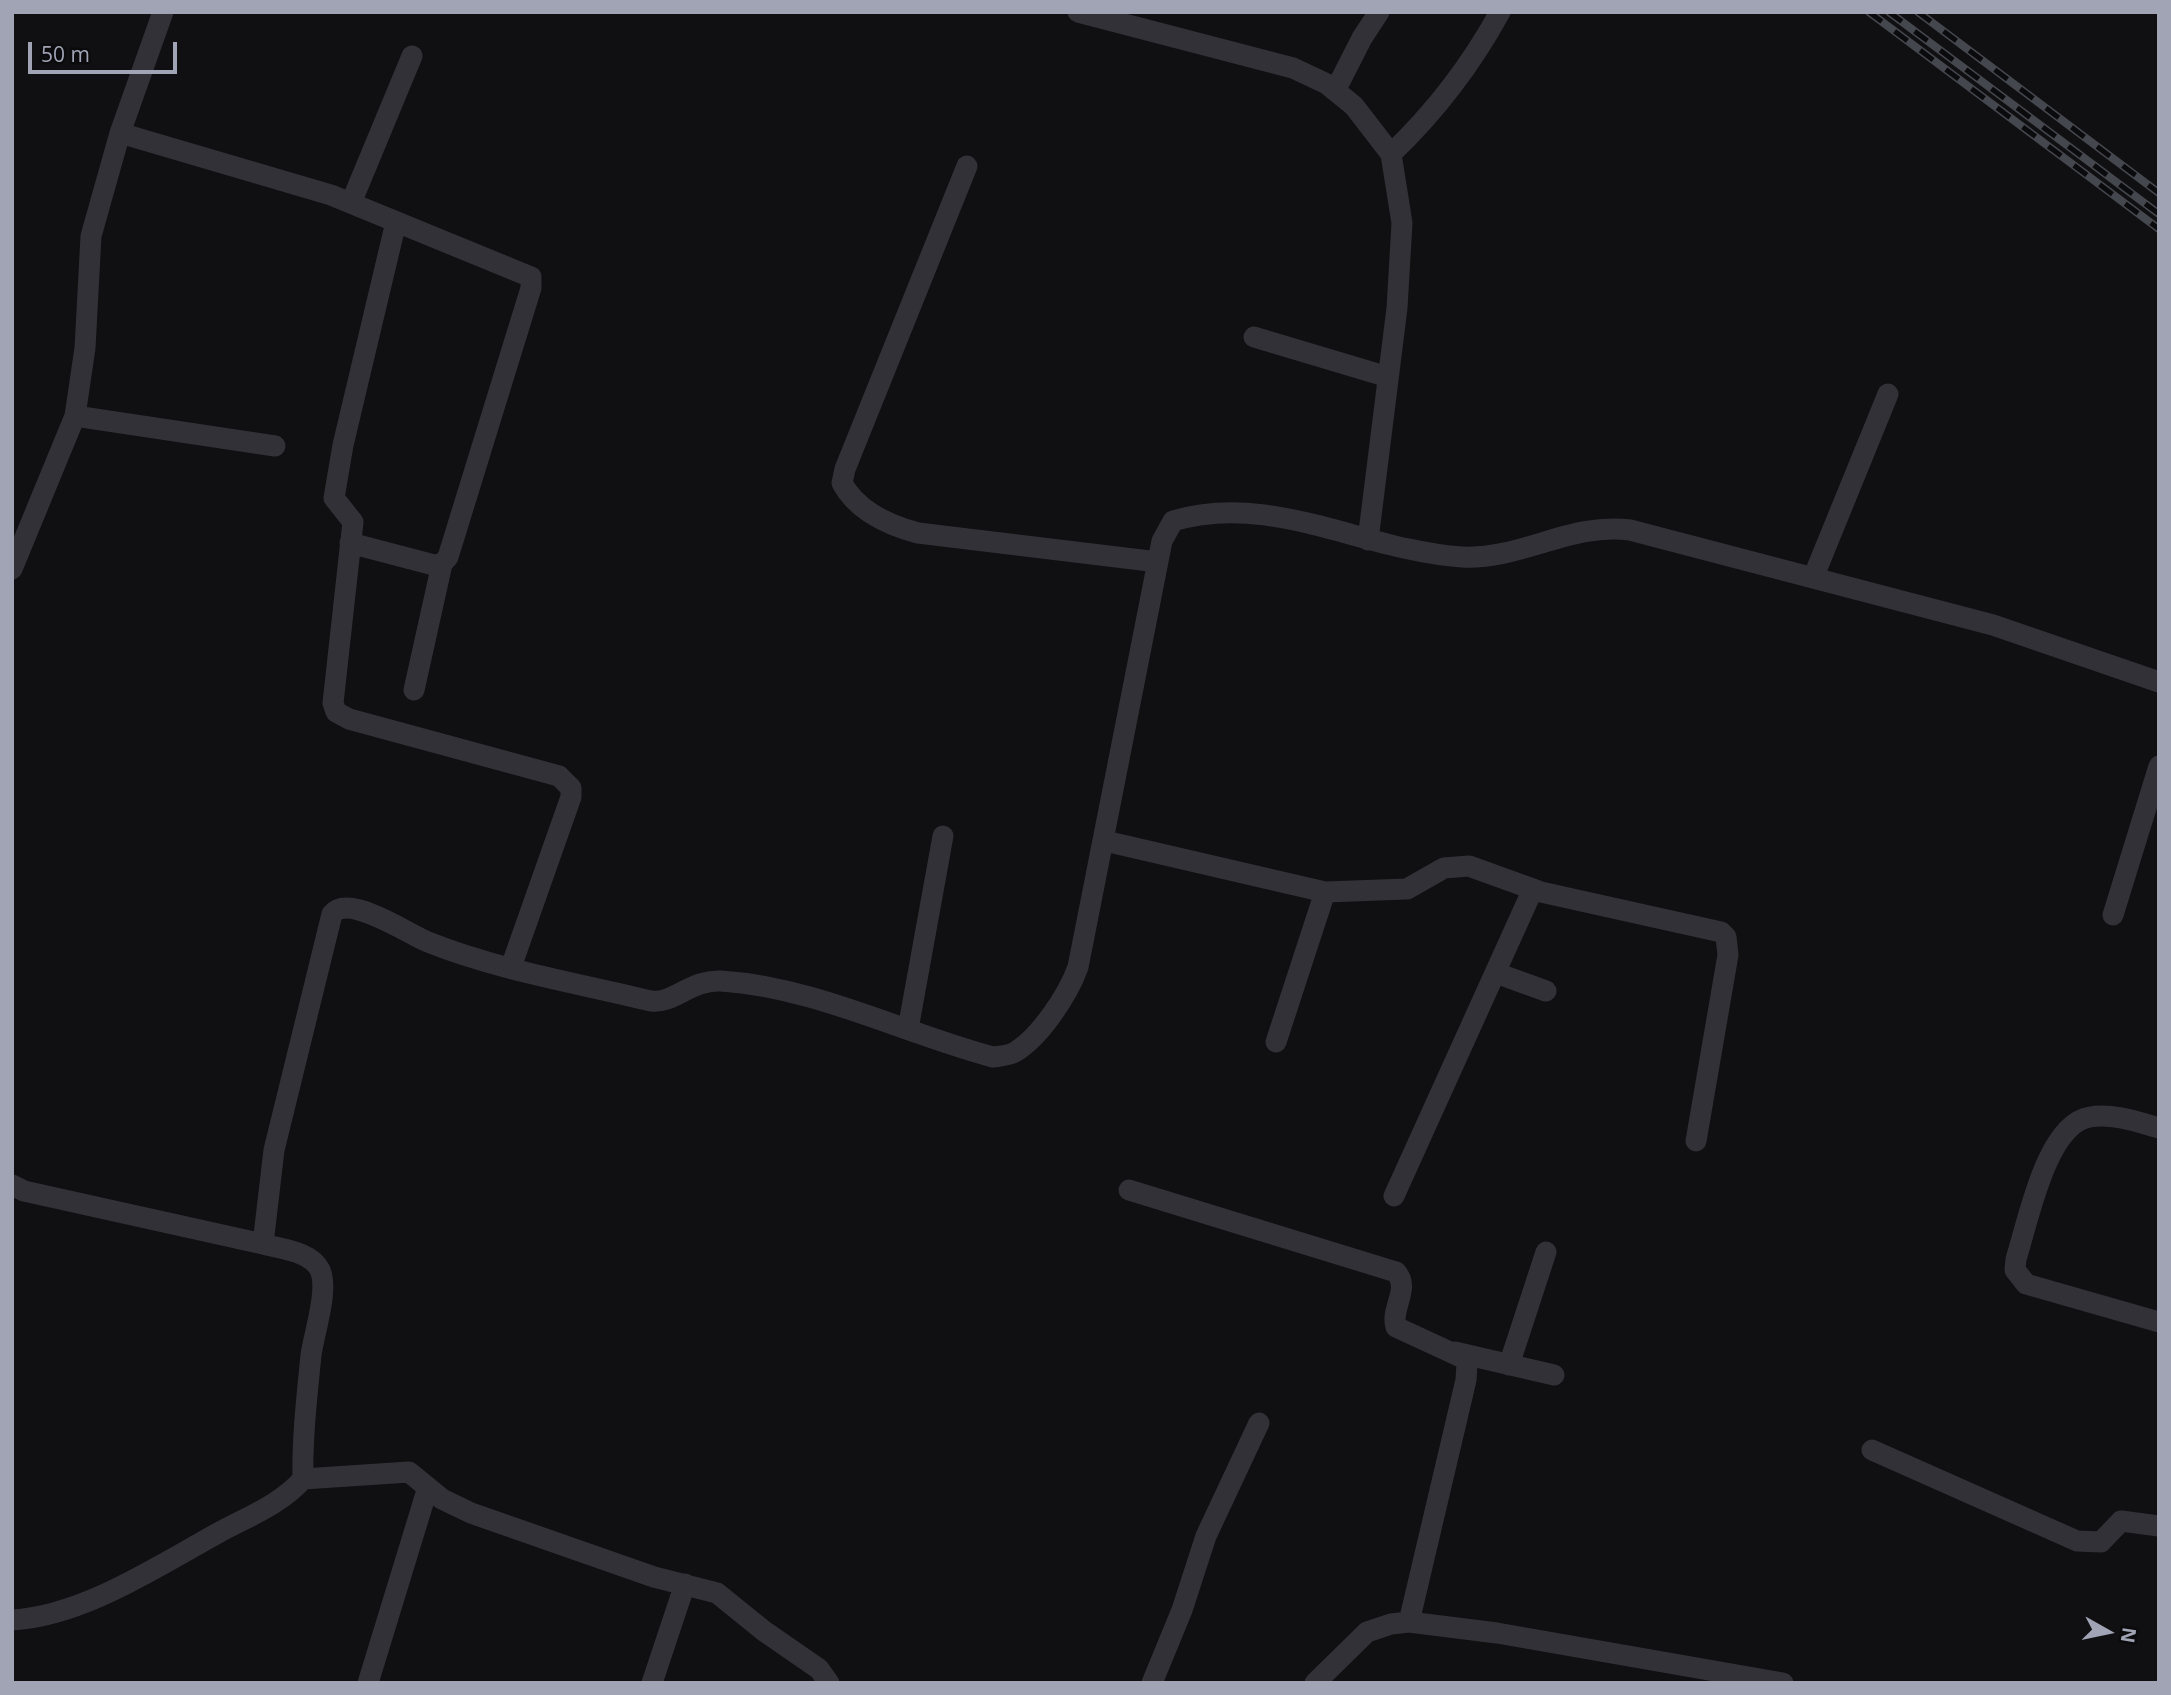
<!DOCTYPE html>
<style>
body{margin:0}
#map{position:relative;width:2171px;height:1695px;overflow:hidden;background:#101012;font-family:"Open Sans",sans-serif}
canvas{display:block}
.frame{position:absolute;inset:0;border:14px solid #a0a4b4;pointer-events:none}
.north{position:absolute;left:2073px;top:1597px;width:70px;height:70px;-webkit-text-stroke:5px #0b0b0d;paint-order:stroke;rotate:99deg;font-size:19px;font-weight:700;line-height:28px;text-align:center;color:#a0a4b4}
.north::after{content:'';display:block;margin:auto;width:24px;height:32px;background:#a0a4b4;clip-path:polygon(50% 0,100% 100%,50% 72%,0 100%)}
.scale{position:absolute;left:28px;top:42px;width:149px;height:32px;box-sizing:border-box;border:4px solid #a0a4b4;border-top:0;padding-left:9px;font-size:21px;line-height:24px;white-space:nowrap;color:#a0a4b4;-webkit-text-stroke:5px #0b0b0d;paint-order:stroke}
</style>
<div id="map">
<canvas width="2171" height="1695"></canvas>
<div class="frame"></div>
<div class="north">N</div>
<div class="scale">50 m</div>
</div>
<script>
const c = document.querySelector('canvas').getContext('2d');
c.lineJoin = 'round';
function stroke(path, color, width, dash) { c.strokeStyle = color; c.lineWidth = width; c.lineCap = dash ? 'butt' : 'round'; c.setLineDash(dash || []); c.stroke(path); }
const minor = new Path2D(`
 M1078,12L1293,68L1327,84L1354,106L1391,154L1402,223L1397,308L1368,540
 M1335,91L1362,38L1379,12
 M120,133L331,195L531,277V288L448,557L442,564L434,565L350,543
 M1391,154C1436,111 1470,67 1500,12
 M967,166L845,469L842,483C857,511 888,525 918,533L1158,562
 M351,203L412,56
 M396,222L343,445L334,498L353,522L333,703L336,712L349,719L559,776L571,788V797L511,967
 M1254,337L1388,377
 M75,416L275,446
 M12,569L75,416L85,348L91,236L120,133L163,12
 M1813,578L1888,394
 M414,690L442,564
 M1105,841L1325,892L1407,889L1444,868L1469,866L1541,892L1721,932L1726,937L1728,955L1696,1141
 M2113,915L2159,766
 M1496,973L1546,991
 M908,1029L943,836
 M1276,1042L1325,892
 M2159,1128C2138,1122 2112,1113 2090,1117C2046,1124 2028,1222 2016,1259L2015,1270L2026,1284L2159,1322
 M12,1185L24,1191L263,1244C280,1249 311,1251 320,1270C329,1290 314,1333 311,1355C307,1396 302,1438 303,1479L409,1472L442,1499L471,1513L654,1577L717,1593L764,1631L819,1669L829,1683
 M1129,1190L1396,1272C1411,1288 1390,1309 1396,1327L1463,1358L1467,1364L1466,1380L1409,1622
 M1394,1196L1533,889
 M263,1244L274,1150L332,914C349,893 406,933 428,942C498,970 577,983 651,1001C674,1004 691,979 721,981C815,987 903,1033 993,1057C1000,1056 1008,1056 1015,1052C1040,1037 1068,995 1078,967L1162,541L1173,521C1271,491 1365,551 1462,557C1521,560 1571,522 1630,530L1993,625L2159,682
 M1455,1352L1554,1375
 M1509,1365L1546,1252
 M1872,1450L2077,1541L2101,1542L2121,1521L2159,1526
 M12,1620C83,1616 156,1567 218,1533C247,1517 280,1505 303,1479
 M368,1683L428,1487
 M652,1683L685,1584
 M1152,1683L1182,1610L1206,1536L1259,1423
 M1315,1683L1367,1632L1391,1624L1409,1622L1497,1633L1783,1683`);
const rail = new Path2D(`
 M1869,12L2159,229
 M1889,12L2159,214
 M1918,12L2159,193`);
stroke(minor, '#313137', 21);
stroke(rail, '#45474e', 8);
stroke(rail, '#0b0b0d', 5, [16]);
</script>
